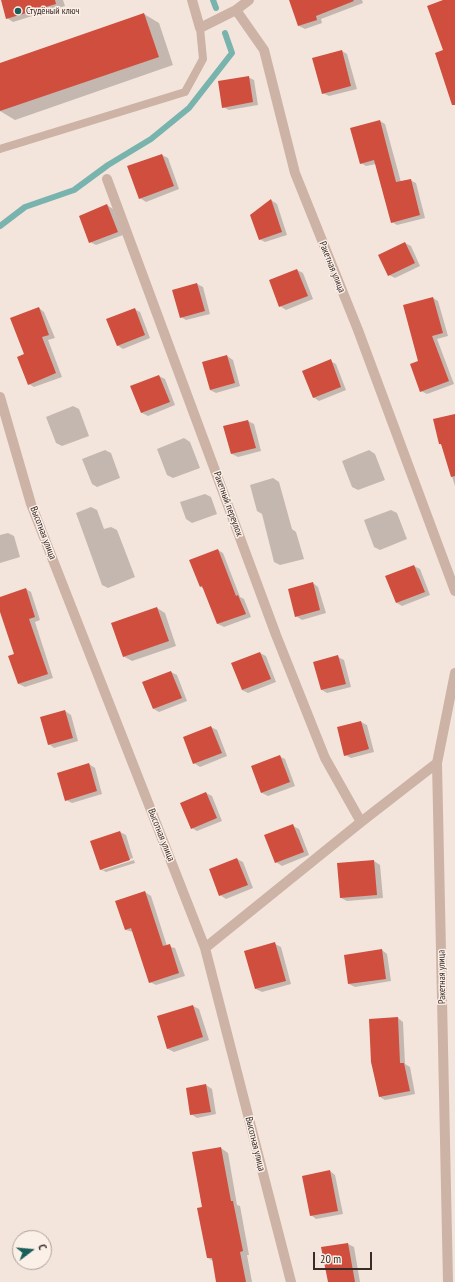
<!DOCTYPE html>
<meta charset="utf-8">
<style>
body{margin:0}
#map{position:relative;width:455px;height:1282px;overflow:hidden;background:#f4e5dc;font-family:"PT Sans Narrow",sans-serif}
canvas{display:block}
.north{position:absolute;left:12px;top:1230px;width:40px;height:40px;box-sizing:border-box;background:#fbf0e8;border:1px solid #ada19b;border-radius:50%;rotate:74deg;font-size:11px;font-weight:700;line-height:16px;text-align:center;color:#392b28}
.north::after{content:'';display:block;margin:auto;width:14px;height:18px;background:#1a5e59;clip-path:polygon(50% 0,100% 100%,50% 72%,0 100%)}
.scale{position:absolute;left:313px;top:1252px;width:59px;height:18px;box-sizing:border-box;border:2px solid #392b28;border-top:0;padding-left:5px;font-size:12px;line-height:14px;white-space:nowrap;color:#392b28;-webkit-text-stroke:3px #fbf0e8;paint-order:stroke}
</style>
<div id="map">
<canvas width="455" height="1282"></canvas>
<div class="north">С</div>
<div class="scale">20 m</div>
</div>
<script>
const c = document.querySelector('canvas').getContext('2d');
c.lineJoin = 'round';
function fillPath(path, color) { c.fillStyle = color; c.fill(path, 'evenodd'); }
function stroke(path, color, width, dash) { c.strokeStyle = color; c.lineWidth = width; c.lineCap = dash ? 'butt' : 'round'; c.setLineDash(dash || []); c.stroke(path); }
function drawText(font, color, halo, rows, align = 'center') {
  c.font = font + ' "PT Sans Narrow",sans-serif'; c.lineWidth = 3; c.setLineDash([]); c.textBaseline = 'middle'; c.strokeStyle = halo; c.fillStyle = color; for (const [text, x, y, turn = 0] of rows) {
    c.save(); c.translate(x, y); c.rotate((+turn || 0) * Math.PI / 180); c.textAlign = isNaN(turn) ? turn : align; if (halo) c.strokeText(text, 0, 0); c.fillText(text, 0, 0); c.restore();
  }
}
const shadow = new Path2D(`
 M2,0H63L65,6L13,22L7,18Z
 M290,0H362L363,3L321,19L322,23L305,29L299,26Z
 M144,14L159,23L173,65L15,120L0,111V64Z
 M342,51L347,54L357,89L329,96L323,93Z
 M248,77L254,80L258,105L229,110L223,107Z
 M380,121L385,124L401,182L410,180L416,183L425,218L397,225L392,222L376,164L366,166L361,163Z
 M162,155L168,158L179,189L146,202L140,198Z
 M271,200L277,204L287,235L265,242L259,239Z
 M107,205L113,209L123,235L96,245L90,242Z
 M405,243L411,246L420,266L395,278L389,275Z
 M297,270L303,273L313,299L286,310L280,306Z
 M197,284L203,287L210,314L186,320L181,317Z
 M433,298L438,301L448,336L437,339L454,384L427,394L421,391L420,362Z
 M39,308L44,312L55,338L48,340L62,377L34,387L29,384L25,355Z
 M134,309L140,312L150,338L123,349L117,345Z
 M227,356L233,360L240,386L216,393L210,390Z
 M330,361L336,364L346,390L319,401L313,397Z
 M159,376L165,379L175,405L148,416L142,413L132,387Z
 M73,406L79,409L89,436L62,446L56,443L46,417Z
 M455,415V486L442,445L440,444Z
 M248,421L254,424L261,451L238,457L232,454L225,427Z
 M184,438L190,442L200,468L173,478L167,475L157,449Z
 M105,450L111,453L120,478L97,487L92,484L82,459Z
 M369,450L375,454L385,480L358,490L352,487L342,461Z
 M273,478L279,482L292,529L296,532L304,559L280,565L274,562L262,514L257,511L250,485Z
 M205,494L211,497L217,514L192,523L186,519L180,502Z
 M91,507L97,510L104,529L111,527L117,530L135,577L108,588L102,585L76,513Z
 M391,510L397,513L407,539L380,550L374,547L364,520Z
 M8,533L14,536L20,557L0,563V535Z
 M218,550L223,553L240,597L244,599L251,617L224,627L218,624L204,589L201,587Z
 M414,566L420,569L430,595L402,606L397,603Z
 M313,583L318,587L326,613L302,620L296,616Z
 M26,589L31,592L40,620L35,622L53,678L25,687L19,684L10,656L15,654L0,609V598Z
 M157,608L165,613L176,646L132,661L123,656Z
 M260,653L266,656L276,682L248,693L242,690Z
 M338,657L344,660L351,687L327,693L322,690Z
 M171,672L177,675L187,701L159,712L154,709Z
 M65,711L71,715L78,741L54,748L49,744Z
 M361,722L367,725L374,752L351,758L345,755Z
 M211,727L217,730L227,756L200,767L194,763L184,737Z
 M279,756L285,759L295,786L268,796L262,793L252,767Z
 M89,764L95,768L102,794L72,803L66,800Z
 M206,793L212,796L222,821L197,831L192,828Z
 M293,826L299,829L309,855L282,866L276,862Z
 M120,832L126,835L133,858L103,868V870L134,860L135,863L106,872L100,869Z
 M237,859L243,862L253,888L226,899L220,895Z
 M374,861L380,865L383,898L347,901L341,898L338,864Z
 M145,892L151,896L167,946L175,948L185,976L156,985L150,982L133,932L126,930Z
 M275,944L281,947L291,984L262,992L256,989L246,952Z
 M382,950L387,954L391,981L355,987L349,984Z
 M193,1006L199,1009L209,1040L174,1052L168,1049Z
 M398,1018L403,1022L405,1064L410,1067L415,1094L385,1100L380,1097Z
 M206,1085L212,1089L216,1114L197,1118L191,1114Z
 M221,1148L228,1153L237,1205L240,1206L249,1255H247L252,1282H217L213,1261L208,1258L203,1208Z
 M330,1171L335,1175L343,1214L316,1219L311,1215Z
 M348,1244L354,1247L360,1282H329Z`);
const stream = new Path2D(`
 M213,0L216,8
 M0,226L25,207L74,190L108,165L151,139L189,108L232,53L225,33`);
const building = new Path2D(`
 M1,0H55L56,4L6,19Z
 M289,0H353L354,1L316,16L317,20L298,26Z
 M443,0H455V105H452L435,53L443,50L427,6Z
 M144,13L159,57L0,111V63Z
 M342,50L351,86L322,94L312,58Z
 M249,76L253,102L222,108L218,81Z
 M380,120L396,182L411,179L420,215L391,223L374,160L360,164L350,128Z
 M162,154L174,186L139,199L127,166Z
 M271,199L282,232L259,240L250,215Z
 M107,204L118,232L89,243L79,216Z
 M405,242L415,263L388,276L378,255Z
 M297,269L308,296L279,307L269,280Z
 M197,283L205,311L180,318L172,290Z
 M433,297L443,333L432,336L449,381L420,392L410,364L418,361L403,305Z
 M39,307L49,335L42,337L56,373L28,385L17,357L24,354L10,318Z
 M135,308L145,335L117,346L106,319Z
 M227,355L235,383L210,390L202,362Z
 M331,359L341,387L313,398L302,371Z
 M159,375L170,402L141,413L130,386Z
 M455,414V476L451,477L441,444H439L433,419Z
 M248,420L256,448L231,454L223,426Z
 M218,549L236,596L238,595L246,614L217,624L202,586L200,587L189,560Z
 M414,565L425,592L396,603L385,576Z
 M313,582L320,610L295,617L288,589Z
 M26,588L35,617L29,619L48,674L18,684L8,656L14,654L0,612V597Z
 M157,607L169,641L123,657L111,623Z
 M260,652L271,679L242,690L231,663Z
 M338,655L346,684L321,690L313,662Z
 M171,671L182,698L153,709L142,682Z
 M65,710L73,738L48,745L40,717Z
 M361,721L369,749L344,756L337,727Z
 M211,726L222,753L193,764L183,737Z
 M280,755L290,782L261,793L251,766Z
 M89,763L97,791L65,801L57,773Z
 M206,792L217,818L191,829L180,803Z
 M293,824L304,852L275,863L264,835Z
 M120,831L130,860L100,870L90,841Z
 M237,858L248,885L219,896L209,869Z
 M374,860L377,895L340,898L337,863Z
 M145,891L163,946L170,944L179,973L149,983L131,928L125,930L115,901Z
 M275,942L286,981L255,989L244,951Z
 M382,949L386,979L348,984L344,955Z
 M193,1005L203,1037L167,1049L157,1016Z
 M398,1017L400,1063H404L410,1091L379,1097L371,1062L369,1019Z
 M206,1084L211,1112L190,1115L186,1088Z
 M221,1147L231,1201H233L243,1251L240,1252L246,1282H216L212,1258H207L197,1208L202,1207L192,1152Z
 M330,1170L338,1211L310,1216L302,1176Z
 M348,1243L355,1282H328L321,1247Z`);
const service = new Path2D(`
 M0,149L185,92L203,59L200,28`);
const minor = new Path2D(`
 M192,0L200,28L236,10L264,50L295,173L358,330L455,591
 M236,10L249,0
 M107,179L276,635L325,758L361,822
 M0,397L31,504L205,948L291,1282
 M205,948L361,822L437,763
 M448,1282L437,763L455,673`);
const markers = [
 [18,11,4,"#1a5e59"]
];
const poiNames = [
 ["Студёный ключ",26,11]
];
const streetNames = [
 ["Ракетная улица",332,267,68],
 ["Ракетный переулок",228,504,70],
 ["Высотная улица",43,533,69],
 ["Высотная улица",161,835,68],
 ["Ракетная улица",442,977,-91],
 ["Высотная улица",255,1144,76]
];
fillPath(shadow, '#0003');
stroke(stream, '#78b3ae', 6);
fillPath(building, '#cf4e3e');
stroke(service, '#cdb3a6', 8);
stroke(minor, '#cdb3a6', 10);
for (const [x, y, r, color] of markers) { const dot = new Path2D(); dot.arc(x, y, r, 0, 2 * Math.PI); c.fillStyle = color; c.fill(dot); stroke(dot, '#fbf0e8', 1.5); }
drawText('10px', '#392b28', '#fbf0e8', poiNames, 'left');
drawText('10px', '#392b28', '#fbf0e8', streetNames);
</script>
